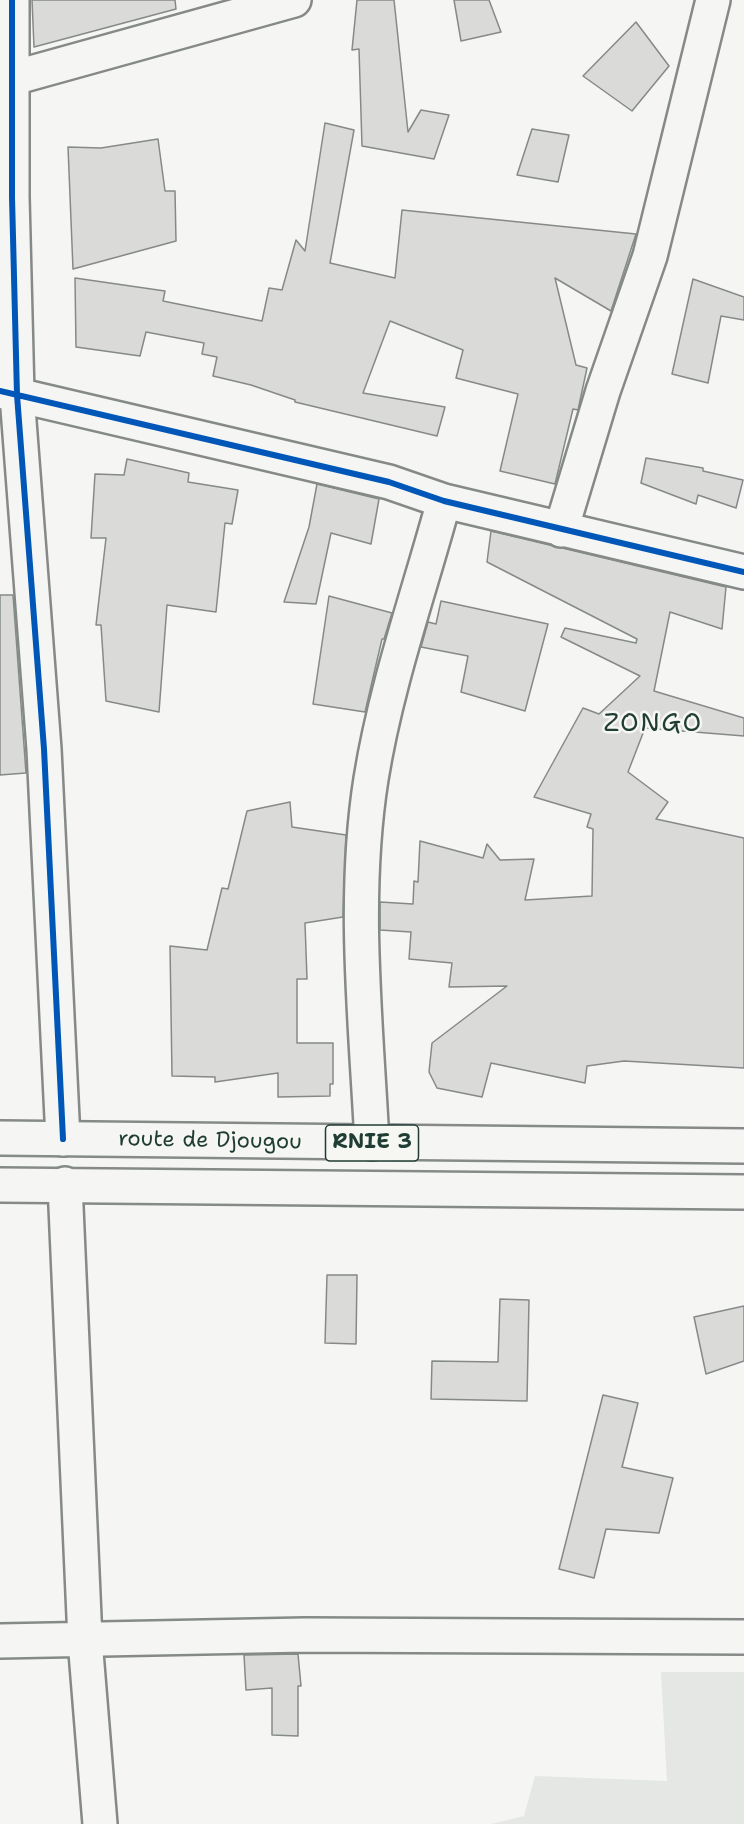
<!DOCTYPE html>
<style>
body{margin:0}
canvas{display:block;background:#f5f5f3}
</style>
<canvas width="744" height="1824"></canvas>
<script>
const c = document.querySelector('canvas').getContext('2d');
c.lineJoin = 'round';
function fillPath(path, color) { c.fillStyle = color; c.fill(path, 'evenodd'); }
function stroke(path, color, width, dash) { c.strokeStyle = color; c.lineWidth = width; c.lineCap = dash ? 'butt' : 'round'; c.setLineDash(dash || []); c.stroke(path); }
function drawText(font, color, halo, rows, align = 'center') {
  c.font = font + ' "Shantell Sans",sans-serif'; c.lineWidth = 5; c.setLineDash([]); c.textBaseline = 'middle'; c.strokeStyle = halo; c.fillStyle = color; for (const [text, x, y, turn = 0] of rows) {
    c.save(); c.translate(x, y); c.rotate((+turn || 0) * Math.PI / 180); c.textAlign = isNaN(turn) ? turn : align; if (halo) c.strokeText(text, 0, 0); c.fillText(text, 0, 0); c.restore();
  }
}
const built = new Path2D(`
 M661,1672H744V1824H491L524,1816L535,1776L667,1781Z`);
const building = new Path2D(`
 M32,0H175L176,9L34,47Z
 M357,0H394L408,132L421,110L449,115L434,159L362,146L359,49L352,50Z
 M454,0H489L501,32L461,41Z
 M636,22L669,66L632,111L583,76Z
 M325,123L354,130L330,263L395,278L402,210L636,234L611,311L555,278L576,365L587,368L578,410L573,409L555,484L500,471L518,394L456,378L463,350L390,321L363,393L445,407L437,436L295,402V400L251,385L213,376L217,357L202,354L204,343L146,332L140,356L76,347L75,278L165,291L163,301L262,321L269,288L282,290L296,240L305,251Z
 M532,129L569,135L558,182L517,175Z
 M158,139L165,191H175L176,241L73,269L68,147L101,148Z
 M693,279L744,297V320L721,316L708,383L672,374Z
 M646,458L703,468V471L743,480L736,508L698,495L696,504L641,483Z
 M127,459L189,473L188,482L238,490L232,524L225,523L216,612L167,605L159,712L106,701L101,625H96L106,538H91L95,474L124,475Z
 M317,484L379,499L371,544L331,533L316,604L284,602L309,527Z
 M491,531L726,587L722,629L670,612L654,691L744,718V736L645,728L628,772L668,802L656,819L744,838V1068L624,1061L587,1066L585,1083L491,1063L482,1097L437,1088L429,1072L432,1043L507,986L449,987L452,963L409,959L411,932L380,930V902L413,904L414,881L418,882L420,841L483,858L487,844L500,860L534,859L525,900L592,896L593,829L587,827L591,814L534,797L583,708L599,714L640,676L561,637L565,628L636,643L637,639L487,562Z
 M0,595H13L26,773L0,775Z
 M329,596L392,613L384,639H382L365,712L313,704Z
 M441,601L548,624L525,711L461,692L468,656L421,647L428,622L436,624Z
 M290,802L292,827L346,835L343,917L305,923L307,979H297V1043H333V1084H330V1096L278,1097V1073L215,1082V1077L172,1076L170,946L207,950L222,888L228,889L247,811Z
 M327,1275H357L356,1344L325,1343Z
 M500,1299L529,1300L527,1401L431,1399L432,1361L498,1362Z
 M744,1306V1361L706,1374L694,1317Z
 M603,1395L638,1403L622,1467L673,1478L659,1533L606,1529L594,1578L559,1569Z
 M298,1654L301,1686H298V1736L272,1735V1688L246,1690L244,1655Z`);
const minor = new Path2D(`
 M12,0V197L17,395L44,749L63,1139
 M13,78L294,0
 M0,391L389,482L444,501L744,572
 M561,530L603,391L650,256L713,0
 M372,1143C366,1023 352,899 371,779C386,685 419,593 444,501
 M65,1184L85,1640L100,1824
 M0,1641L305,1635L744,1637`);
const trunk = new Path2D(`
 M0,1138L744,1146
 M0,1185L744,1192`);
const cycleway = new Path2D(`
 M12,0V197L17,395L44,749L63,1139
 M0,391L389,482L444,501L744,572`);
const shields = [
 [372,1143,93]
];
const shieldNames = [
 ["RNIE 3",372,1143]
];
const streetNames = [
 ["route de Djougou",210,1141,1]
];
const quarterNames = [
 ["ZONGO",653,724]
];
fillPath(built, '#e5e7e4');
fillPath(building, '#dadbd9');
stroke(building, '#858a88', 1.5);
stroke(minor, '#858a88', 38);
stroke(trunk, '#858a88', 38);
stroke(minor, '#f5f5f3', 33);
stroke(trunk, '#f5f5f3', 33);
stroke(cycleway, '#0057b8', 6);
for (const [x, y, w] of shields) { const box = new Path2D(); box.roundRect(x - w / 2, y - 18, w, 36, 4.5); c.fillStyle = '#f6f6f2'; c.fill(box); stroke(box, '#1f3d34', 1.5); }
drawText('bold 21px', '#1f3d34', null, shieldNames);
drawText('22px', '#1f3d34', '#f6f6f2', streetNames);
c.letterSpacing = '1.5px';
drawText('26px', '#1f3d34', '#f6f6f2', quarterNames);
c.letterSpacing = '0px';
</script>
